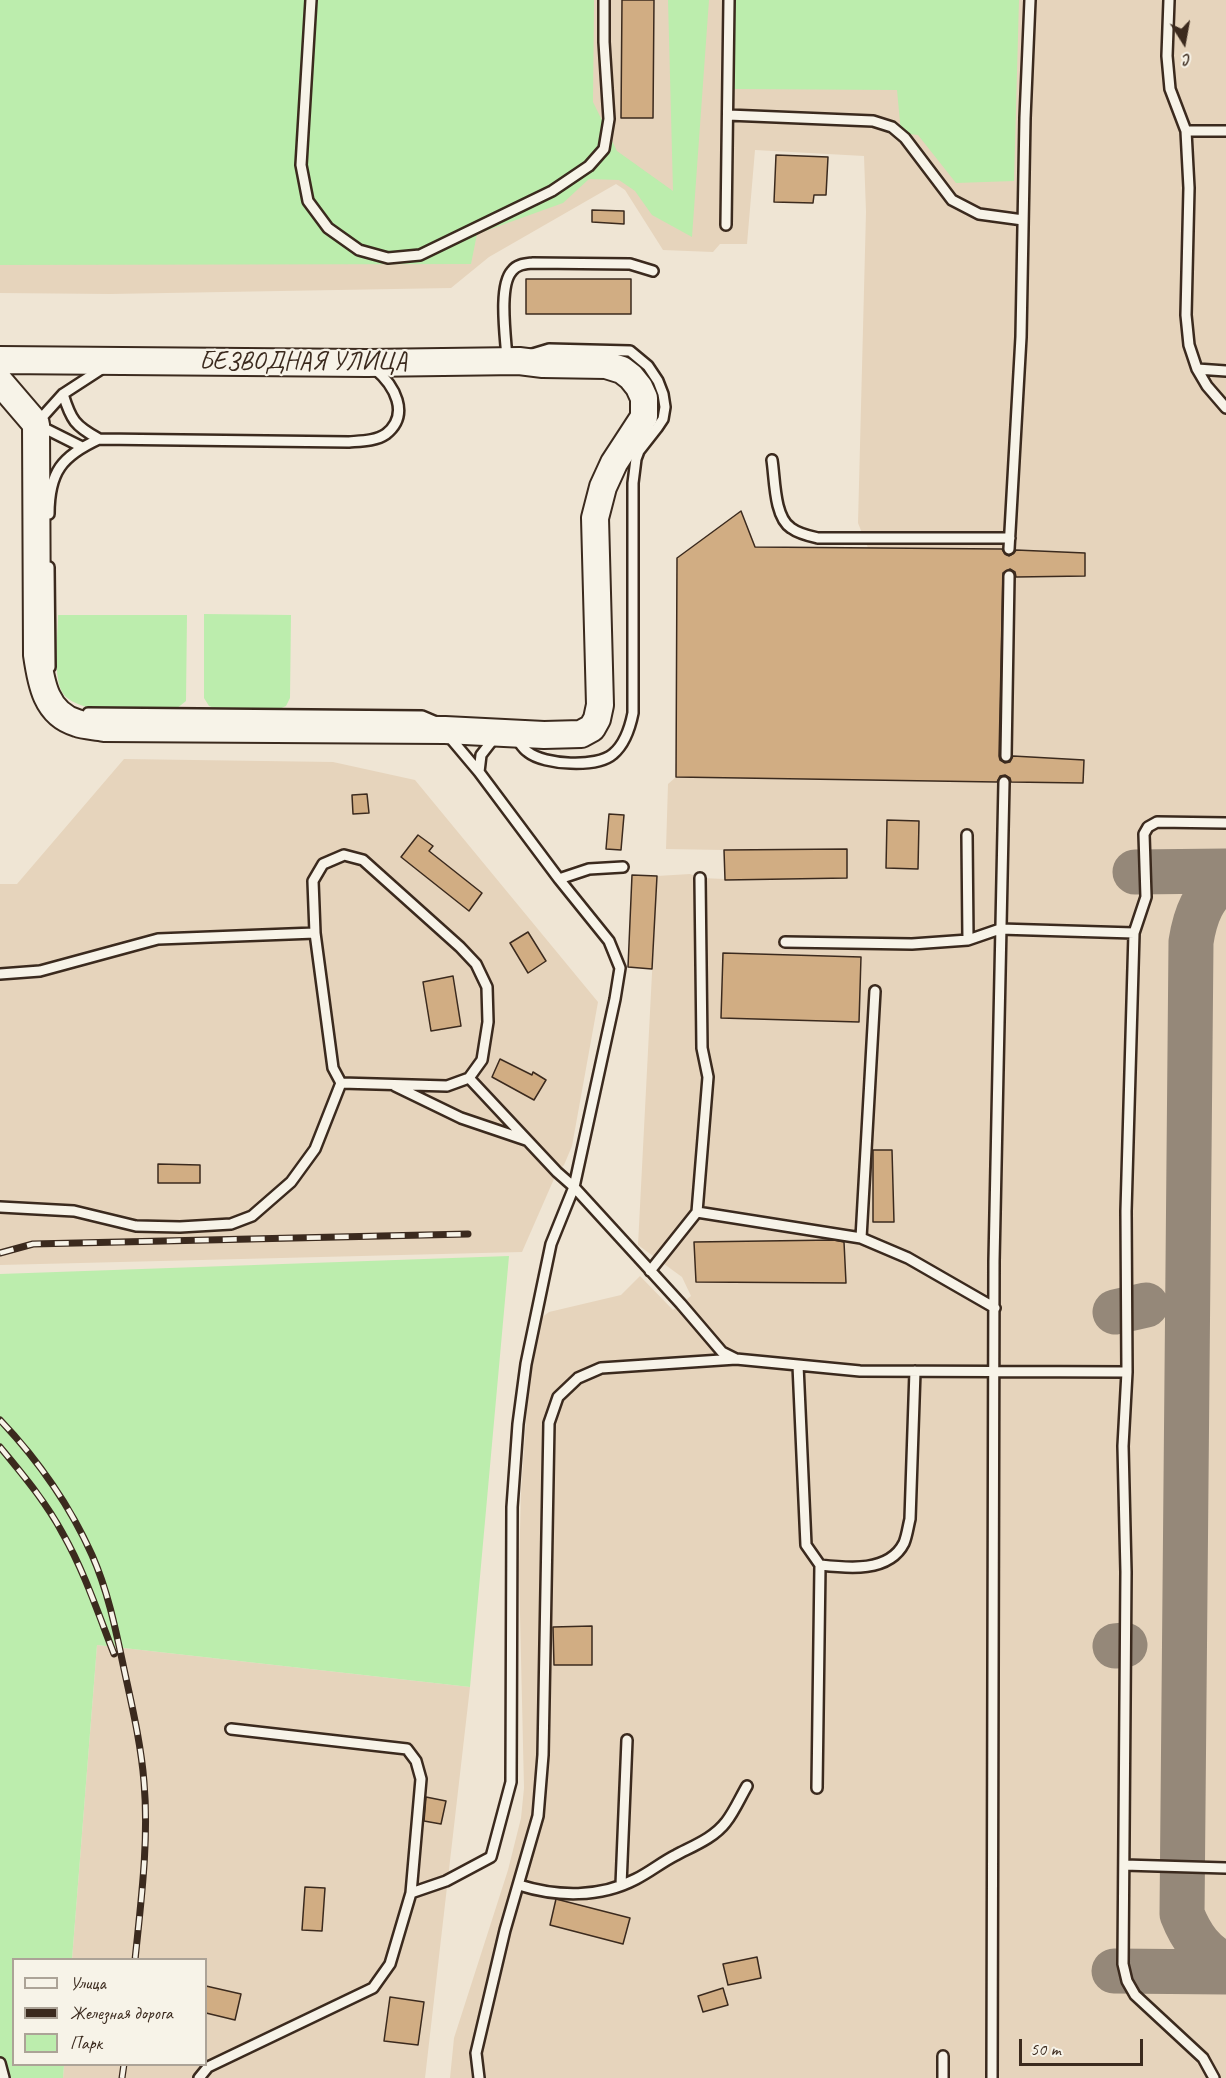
<!DOCTYPE html>
<meta charset="utf-8">
<style>
body{margin:0}
#map{position:relative;width:1226px;height:2078px;overflow:hidden;background:#efe5d4;font-family:Caveat,sans-serif}
canvas{display:block}
.legend{position:absolute;left:12px;top:1958px;width:195px;height:108px;box-sizing:border-box;background:#f7f3e8;border:2px solid #aca397;margin:0;padding:8px 10px;list-style:none;font-size:18px;color:#3b2a1e}
.legend li{display:flex;align-items:center;gap:12px;height:30px}
.legend b{width:30px;border:2px solid #aca397}
.north{position:absolute;left:1154px;top:12px;width:60px;height:60px;-webkit-text-stroke:4px #f7f3e8;paint-order:stroke;rotate:169deg;font-size:16px;font-weight:700;line-height:24px;text-align:center;color:#3b2a1e}
.north::after{content:'';display:block;margin:auto;width:21px;height:27px;background:#3b2a1e;clip-path:polygon(50% 0,100% 100%,50% 72%,0 100%)}
.scale{position:absolute;left:1019px;top:2039px;width:124px;height:27px;box-sizing:border-box;border:3px solid #3b2a1e;border-top:0;padding-left:8px;font-size:18px;line-height:21px;white-space:nowrap;color:#3b2a1e;-webkit-text-stroke:4px #f7f3e8;paint-order:stroke}
</style>
<div id="map">
<canvas width="1226" height="2078"></canvas>
<ul class="legend">
<li><b style="height:8px;background:#f7f3e8"></b>Улица</li>
<li><b style="height:8px;background:#3b2a1e"></b>Железная дорога</li>
<li><b style="height:16px;background:#bcedad"></b>Парк</li>
</ul>
<div class="north">С</div>
<div class="scale">50 m</div>
</div>
<script>
const c = document.querySelector('canvas').getContext('2d');
c.lineJoin = 'round';
function fillPath(path, color) { c.fillStyle = color; c.fill(path, 'evenodd'); }
function stroke(path, color, width, dash) { c.strokeStyle = color; c.lineWidth = width; c.lineCap = dash ? 'butt' : 'round'; c.setLineDash(dash || []); c.stroke(path); }
function drawText(font, color, halo, rows, align = 'center') {
  c.font = font + ' Caveat,sans-serif'; c.lineWidth = 4.5; c.setLineDash([]); c.textBaseline = 'middle'; c.strokeStyle = halo; c.fillStyle = color; for (const [text, x, y, turn = 0] of rows) {
    c.save(); c.translate(x, y); c.rotate((+turn || 0) * Math.PI / 180); c.textAlign = isNaN(turn) ? turn : align; if (halo) c.strokeText(text, 0, 0); c.fillText(text, 0, 0); c.restore();
  }
}
const built = new Path2D(`
 M0,0H1226V2078H450L454,2038L508,1870L521,1818L524,1788L519,1571L521,1491L528,1394L541,1318L549,1312L621,1295L640,1276L673,1310L691,1296L682,1277L638,1245L657,876L690,874L700,878L725,879L724,850L666,849L668,784L676,777L677,558L741,511L756,547L868,548L858,523L866,212L864,156L755,150L747,244H720L713,252L663,250L625,190L616,184L489,257L451,288L110,294L0,293Z
 M124,759L333,762L415,780L598,1002L572,1146L564,1165L557,1172L522,1252L0,1265V884H17Z
 M97,1645L470,1687L425,2078H63L64,2065L206,2064V1960L72,1959Z`);
const green = new Path2D(`
 M0,0H594L593,102L617,151L673,191L668,0H709L692,237L652,215L635,191L619,180L589,179L563,203L477,234L471,264L0,265Z
 M735,0H1019L1014,181L956,183L918,135L901,133L897,90L733,89Z
 M204,614L291,615L290,698L286,706L279,709H217L209,706L204,698Z
 M58,615H187L186,701L176,709L89,708C81,705 70,702 64,695C52,680 58,634 58,615Z
 M509,1256L470,1687L97,1645L72,1959L14,1960V2064L64,2065L63,2078H0V1274Z`);
const taxiway = new Path2D(`
 M1135,872L1226,871
 M1226,878C1203,894 1195,916 1191,942L1182,1914C1191,1937 1203,1954 1226,1965
 M1115,1312L1146,1305
 M1115,1646L1125,1645
 M1114,1971L1226,1972`);
const building = new Path2D(`
 M622,0H654L653,118H621Z
 M776,155L828,157L826,195H814L813,203L774,202Z
 M592,210L624,211V224L592,222Z
 M526,279H631V314H526Z
 M741,511L755,547L1002,549L1005,554L1009,556L1014,553L1016,550L1085,553V576L1016,577L1015,572L1010,569L1003,573L999,756L1000,760L1005,763L1010,762L1013,756L1084,760L1083,783L1011,782L1010,778L1005,775L1000,776L997,782L676,777L677,558Z
 M367,794L369,813L353,814L352,795Z
 M609,814L624,815L621,850L606,849Z
 M887,820L919,821L918,869L886,868Z
 M418,835L433,846L429,851L482,893L469,911L401,857Z
 M847,849V878L725,880L724,850Z
 M632,875L657,876L652,969L628,967Z
 M528,932L546,961L528,973L510,943Z
 M723,953L861,957L859,1022L721,1018Z
 M453,976L461,1026L431,1031L423,982Z
 M500,1059L532,1075L533,1072L546,1080L534,1100L492,1077Z
 M873,1150H892L894,1222H873Z
 M158,1164L200,1165V1183H158Z
 M834,1240L844,1242L846,1283L696,1282L694,1242Z
 M592,1626V1665H554L553,1627Z
 M426,1797L446,1801L441,1824L424,1821Z
 M305,1887L325,1888L322,1931L302,1930Z
 M556,1899L630,1918L623,1944L550,1925Z
 M757,1957L761,1978L728,1985L723,1964Z
 M206,1986L241,1994L235,2020L206,2013Z
 M723,1988L728,2005L703,2012L698,1996Z
 M390,1997L424,2002L418,2045L384,2041Z`);
const lane = new Path2D(`
 M311,0L301,165L308,201L328,228L359,250L388,258L420,255L552,191L589,166L604,149L609,119L604,42V0
 M1169,0L1167,56L1170,89L1186,131L1189,188L1186,315L1189,345L1197,369L1207,386L1226,408
 M728,115L873,121L892,127L905,138L952,200L979,214L1023,220
 M1186,131H1226
 M726,225L729,0
 M507,359C506,339 498,286 512,271C517,264 525,264 533,263L630,264L653,271
 M1197,369L1226,371
 M63,394C71,420 75,426 99,439
 M82,447L36,424L63,394L103,368
 M772,460C775,479 774,517 791,528C799,534 809,536 818,538H1010
 M49,514C49,472 62,456 99,439L349,442C361,441 376,441 386,434C411,414 394,385 375,369
 M1009,549L1021,337L1025,118L1030,0
 M49,567L50,667
 M88,713L422,716L436,722
 M516,738C520,743 523,749 528,752C544,765 597,768 613,754C625,744 630,728 633,713V483L636,459L639,451L657,428L663,419L665,407L663,394L658,381L648,366L630,351L549,349L529,355
 M1006,756L1009,576
 M479,772L481,755L495,737
 M344,855L363,860L460,947L476,964L487,987L488,1022L482,1060L469,1078L447,1086L341,1083L333,1068L315,933L313,881L323,864Z
 M559,879L589,869L623,867
 M968,940L1000,929L1134,933
 M785,942L912,944L968,940L967,835
 M0,974L40,971L158,939L315,933
 M469,1078L557,1172L574,1187L681,1304L722,1352L736,1359L860,1371L1127,1372
 M395,1086L461,1118L526,1140
 M0,1207L74,1211L136,1226L180,1227L231,1224L252,1216L291,1182L315,1149L341,1083
 M697,1212L861,1238L908,1258L995,1308
 M861,1238L875,991
 M650,1271L697,1212L708,1077L702,1048L700,878
 M798,1365L806,1545L820,1565L817,1788
 M820,1565C847,1568 889,1573 904,1543C907,1536 908,1527 910,1519L915,1371
 M231,1729L407,1749L416,1761L421,1779L411,1893
 M1124,1865L1226,1868
 M519,1885C557,1897 600,1898 636,1879C650,1872 662,1862 676,1855C693,1846 714,1838 726,1822C734,1812 740,1798 747,1786
 M621,1885L627,1740
 M943,2056V2078
 M0,2063L4,2078
 M199,2078L208,2067L373,1988L390,1964L411,1893L446,1881L491,1857L511,1782L512,1507L518,1424L526,1364L551,1244L574,1187L615,999L620,968L609,941L559,879L479,772L447,734
 M479,2078L476,2053L505,1930L538,1816L543,1755L549,1423L558,1397L578,1378L601,1368L736,1359
 M992,2078L994,1261L1004,782
 M1214,2078L1203,2058L1135,1995L1127,1981L1123,1964L1126,1572L1123,1446L1127,1372L1126,1211L1134,933L1146,897L1144,834L1148,827L1157,822L1226,823`);
const secondary = new Path2D(`
 M0,360L367,363L519,361L543,364L606,365L622,370L631,377L639,387L644,398V417L614,463L603,487L595,518L600,705L597,719L592,728L581,734L544,735L445,730L105,728C96,726 85,726 77,723C46,714 41,683 37,655L36,424L0,382`);
const rail = new Path2D(`
 M0,1253L33,1244L468,1234
 M0,1420C38,1460 69,1504 92,1555C108,1591 116,1631 124,1669C132,1706 141,1744 144,1782C149,1841 141,1901 135,1960
 M0,1447C23,1475 46,1502 63,1534C84,1571 98,1613 114,1654
 M122,2078L124,2064`);
const streetNames = [
 ["БЕЗВОДНАЯ УЛИЦА",303,362]
];
fillPath(built, '#e6d4bc');
fillPath(green, '#bcedad');
stroke(taxiway, '#958879', 45);
fillPath(building, '#d1ad83');
stroke(building, '#3b2a1e', 1.5);
stroke(lane, '#3b2a1e', 14);
stroke(secondary, '#3b2a1e', 30);
stroke(lane, '#f7f3e8', 9);
stroke(secondary, '#f7f3e8', 26);
stroke(rail, '#3b2a1e', 7);
stroke(rail, '#f7f3e8', 4.5, [14]);
drawText('26px', '#3b2a1e', '#f7f3e8', streetNames);
</script>
